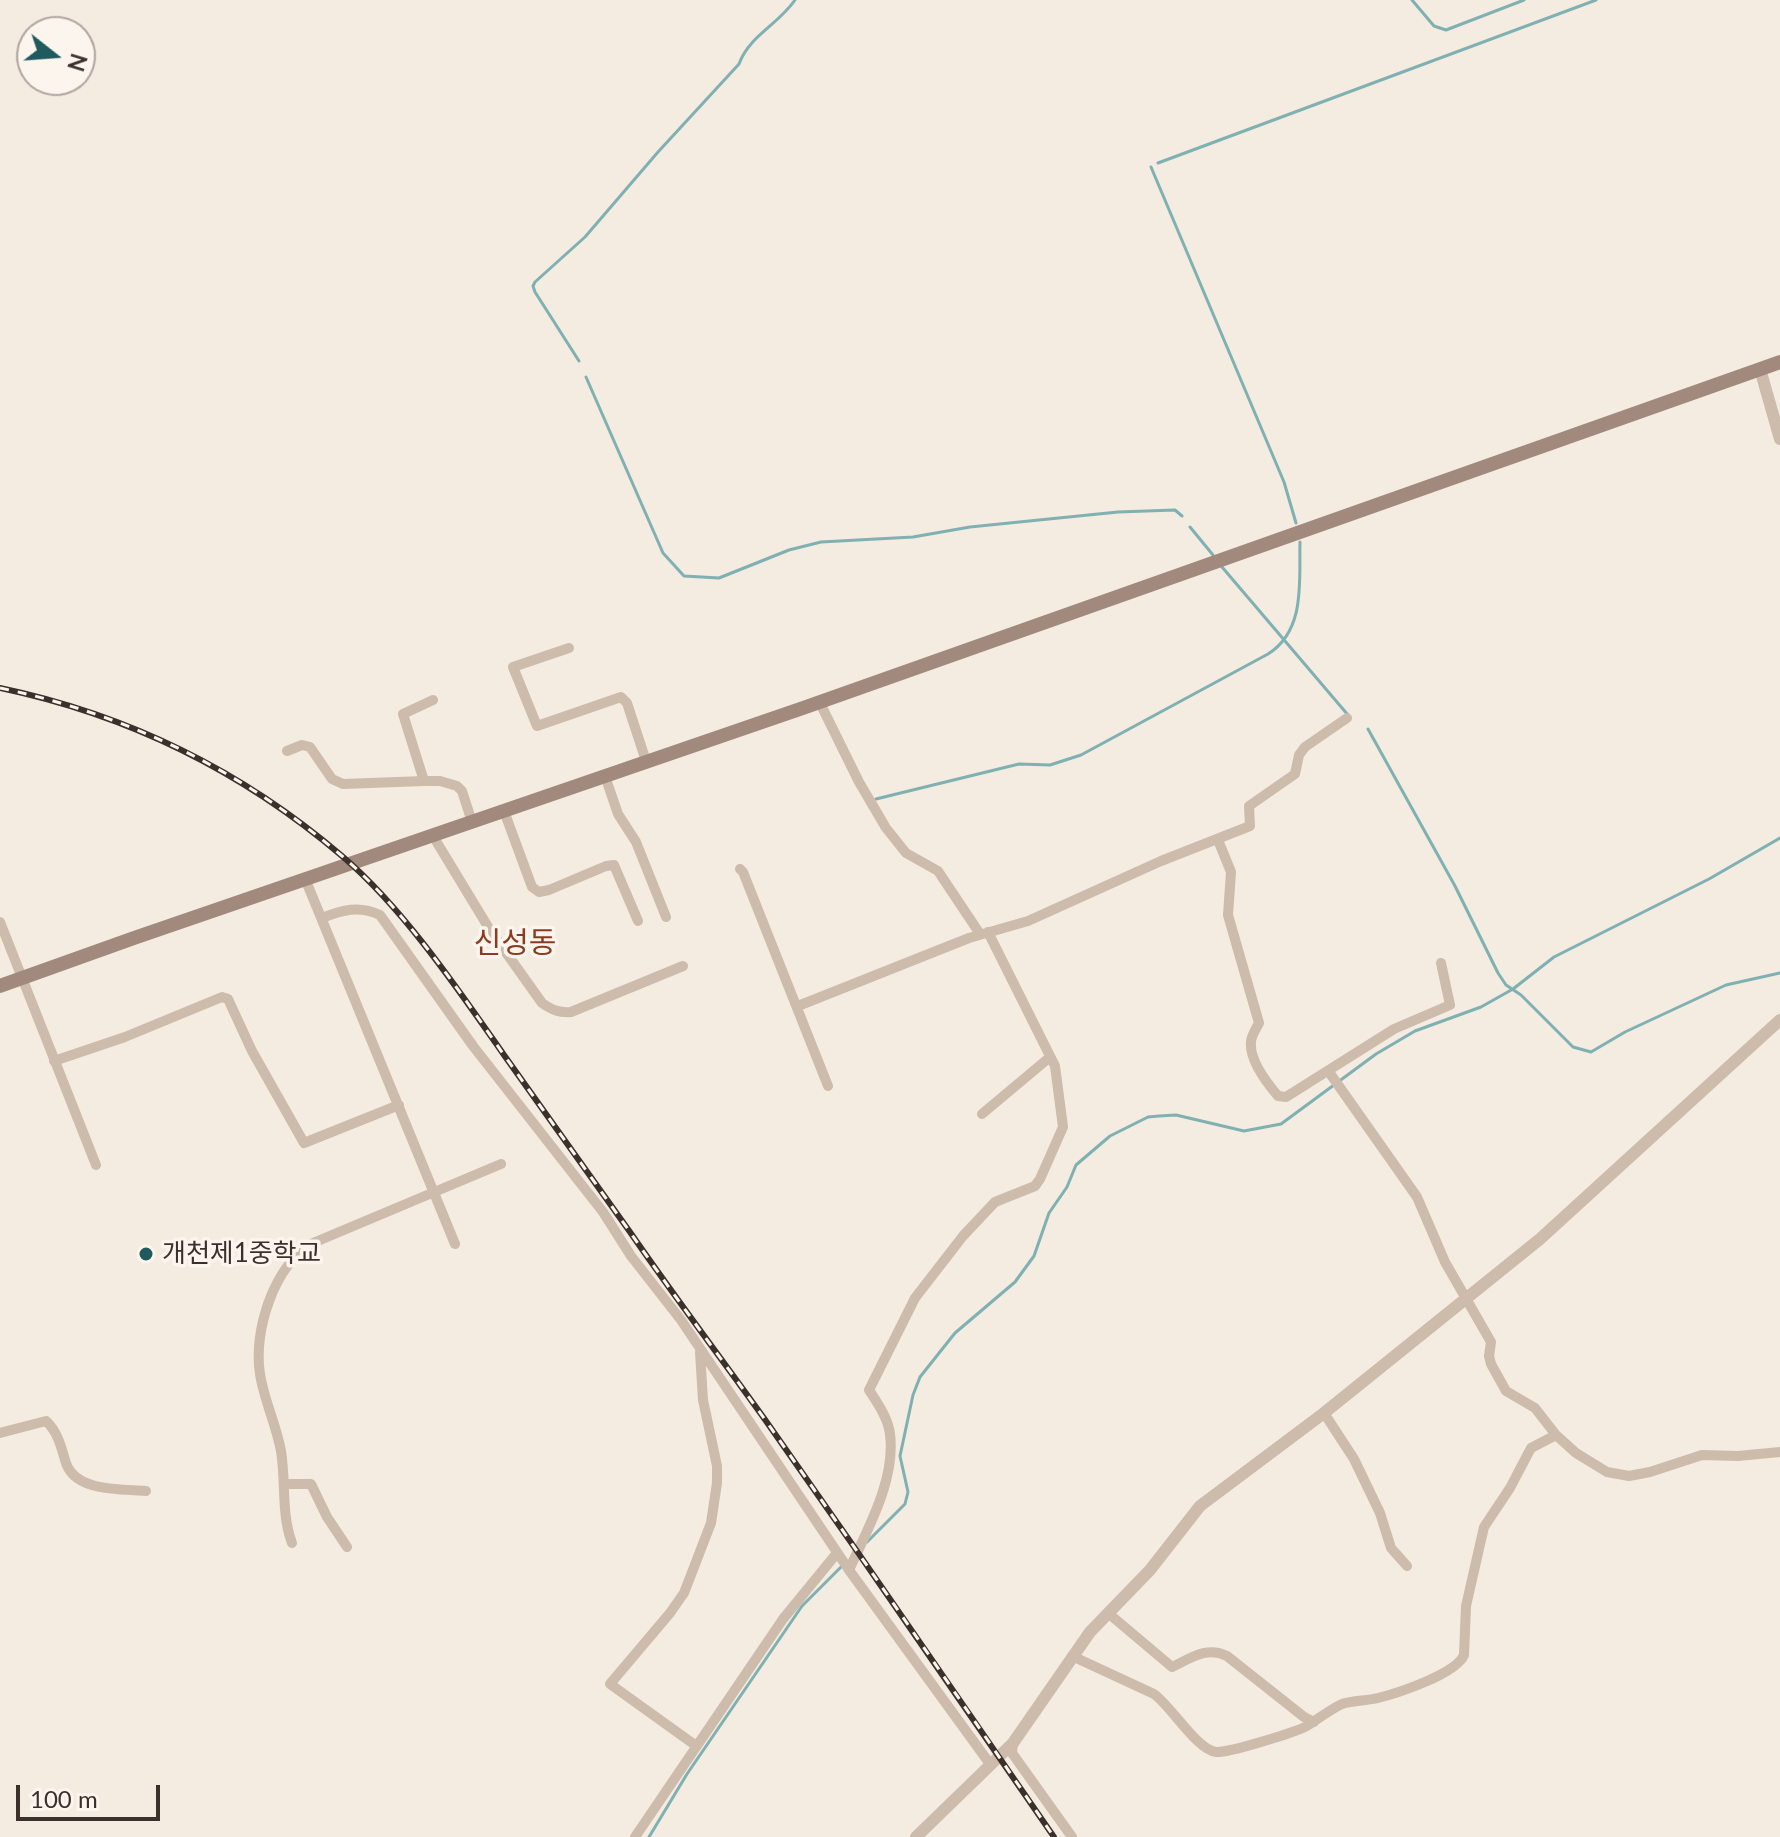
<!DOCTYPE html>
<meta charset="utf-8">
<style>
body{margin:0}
#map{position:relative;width:1780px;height:1837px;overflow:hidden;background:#f4ebe1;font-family:Lato,sans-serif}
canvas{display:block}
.north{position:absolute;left:16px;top:16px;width:80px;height:80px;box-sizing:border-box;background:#fbf5ee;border:2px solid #aea6a0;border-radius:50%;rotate:107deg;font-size:22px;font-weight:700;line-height:32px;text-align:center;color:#3b302b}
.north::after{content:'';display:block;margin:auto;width:28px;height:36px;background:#1f5a5e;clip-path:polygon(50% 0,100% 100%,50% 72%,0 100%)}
.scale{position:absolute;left:16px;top:1785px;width:144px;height:36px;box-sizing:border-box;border:4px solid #3b302b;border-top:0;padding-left:10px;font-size:24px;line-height:28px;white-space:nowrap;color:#3b302b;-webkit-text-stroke:6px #fbf5ee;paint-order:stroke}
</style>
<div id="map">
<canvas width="1780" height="1837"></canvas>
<div class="north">N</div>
<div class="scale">100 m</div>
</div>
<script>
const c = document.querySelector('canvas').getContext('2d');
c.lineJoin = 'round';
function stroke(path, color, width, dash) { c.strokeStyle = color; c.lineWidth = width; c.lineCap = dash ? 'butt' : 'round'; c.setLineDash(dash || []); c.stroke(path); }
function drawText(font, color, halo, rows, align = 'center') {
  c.font = font + ' Lato,"Noto Sans KR",sans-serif'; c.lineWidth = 7; c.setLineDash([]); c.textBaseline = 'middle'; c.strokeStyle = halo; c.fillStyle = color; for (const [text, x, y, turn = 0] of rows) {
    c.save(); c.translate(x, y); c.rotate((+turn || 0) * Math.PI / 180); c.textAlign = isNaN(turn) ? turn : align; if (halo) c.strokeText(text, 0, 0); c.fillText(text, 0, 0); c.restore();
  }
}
const stream = new Path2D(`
 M1412,0L1434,26L1446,30L1524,0
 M1158,163L1596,0
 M1151,167L1284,482L1296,523
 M579,361L535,292L533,286L535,282L585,237L658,152L739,64C749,36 779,24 795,0
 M586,377L663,553L684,576L719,578L789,550L821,542L913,537L970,527L1118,512L1175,510L1182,516
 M1190,527L1213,555
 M1222,567L1348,715
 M1368,729L1455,886L1498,973L1506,985L1521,995L1573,1047L1591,1052L1625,1032L1726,985L1780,973
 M876,799L1019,764L1050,765L1081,755L1268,654C1306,630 1299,581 1300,542
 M867,1542L905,1504L908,1492L900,1456L913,1395L920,1377L955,1333L1015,1282L1034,1256L1049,1213L1067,1187L1076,1165L1110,1136L1148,1117L1159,1116L1176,1115L1244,1131L1281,1124L1376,1054L1415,1031L1481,1007L1513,989L1554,957L1709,879L1780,838
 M649,1837L687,1774L802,1606L844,1564`);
const minor = new Path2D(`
 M569,648L513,667L537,726L621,697L627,703L646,761
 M819,701L859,782L886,828L906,853L938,871L980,934
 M287,751L302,745L310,747L332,779L343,784L424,781H440L457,786L462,791L472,822
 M605,776L618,814L636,842L666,917
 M424,781L403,714L433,700
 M504,811L532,887L539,892L549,890L606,866L614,865L638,921
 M433,836L490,930L542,1003C552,1010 559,1013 571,1012L683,966
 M1218,840L1231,872L1228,915L1259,1023C1256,1029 1251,1036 1251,1042C1249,1060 1267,1083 1278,1096L1286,1097L1394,1029L1450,1005L1441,963
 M740,869L743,872L828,1086
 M306,881L455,1244
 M322,918C342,910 359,905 380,915L473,1046L603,1212L631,1256L681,1320L849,1570L990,1764
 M0,922L96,1165
 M798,1006L969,938L1028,921L1161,861L1250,826L1249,806L1295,774L1299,755L1305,747L1347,718
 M54,1061L125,1037L222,997L228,999L252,1051L304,1143L399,1105
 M1329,1072L1417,1197L1445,1262L1491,1342L1489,1356L1491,1364L1506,1391L1535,1408L1556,1435L1576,1453L1607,1472L1629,1476L1650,1472L1702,1455L1738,1456L1780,1452
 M982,1114L1050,1057
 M1324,1413L1354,1459L1380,1513L1391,1548L1407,1566
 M0,1433L46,1421C57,1431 61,1446 65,1460C73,1492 119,1489 146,1491
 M284,1484H311L327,1517L347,1547
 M292,1543C281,1514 286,1481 281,1451C276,1424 264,1400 260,1374C253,1331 274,1265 313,1243L501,1164
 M849,1570C867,1530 896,1480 890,1434C888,1418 878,1404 869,1390L915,1298L963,1236L995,1202L1035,1186L1040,1179L1063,1127L1055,1066L988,932
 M1108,1613L1172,1667C1191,1658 1207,1646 1227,1656L1304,1717L1314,1722
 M1072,1656L1154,1694C1171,1706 1197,1750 1216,1752C1229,1753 1292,1733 1305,1727C1317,1720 1329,1710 1342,1704C1353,1700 1366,1701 1378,1698C1398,1693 1456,1674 1464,1655L1466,1606L1484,1527L1510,1488L1531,1448L1556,1435
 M1013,1743L1012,1753L1072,1837
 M695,1745L610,1684L670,1613L684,1593L711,1523L717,1483V1466L703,1400L700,1352
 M635,1837L783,1619L837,1553`);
const tertiary = new Path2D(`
 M1760,369L1780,439
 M916,1837L1013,1743L1090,1632L1150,1570L1200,1506L1324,1413L1540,1239L1780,1020`);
const secondary = new Path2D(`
 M0,986L134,938L803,708L1780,362`);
const rail = new Path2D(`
 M0,688C129,715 241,770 342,856C403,908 458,989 504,1055C546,1114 588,1173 630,1232C674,1296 721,1358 766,1421C863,1559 959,1698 1054,1837`);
const markers = [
 [146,1254,8,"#1f5a5e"]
];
const poiNames = [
 ["개천제1중학교",162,1254]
];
const quarterNames = [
 ["신성동",515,943]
];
stroke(stream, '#7fb0b2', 3);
stroke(minor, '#cdbbac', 10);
stroke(tertiary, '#cdbbac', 12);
stroke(secondary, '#a18a7d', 14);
stroke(rail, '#3b302b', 6);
stroke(rail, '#fbf5ee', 3, [9]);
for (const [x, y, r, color] of markers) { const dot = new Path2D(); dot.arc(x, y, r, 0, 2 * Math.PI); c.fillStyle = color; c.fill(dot); stroke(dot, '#fbf5ee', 3); }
drawText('26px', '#3b302b', '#fbf5ee', poiNames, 'left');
drawText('30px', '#8c3b22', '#fbf5ee', quarterNames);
</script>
